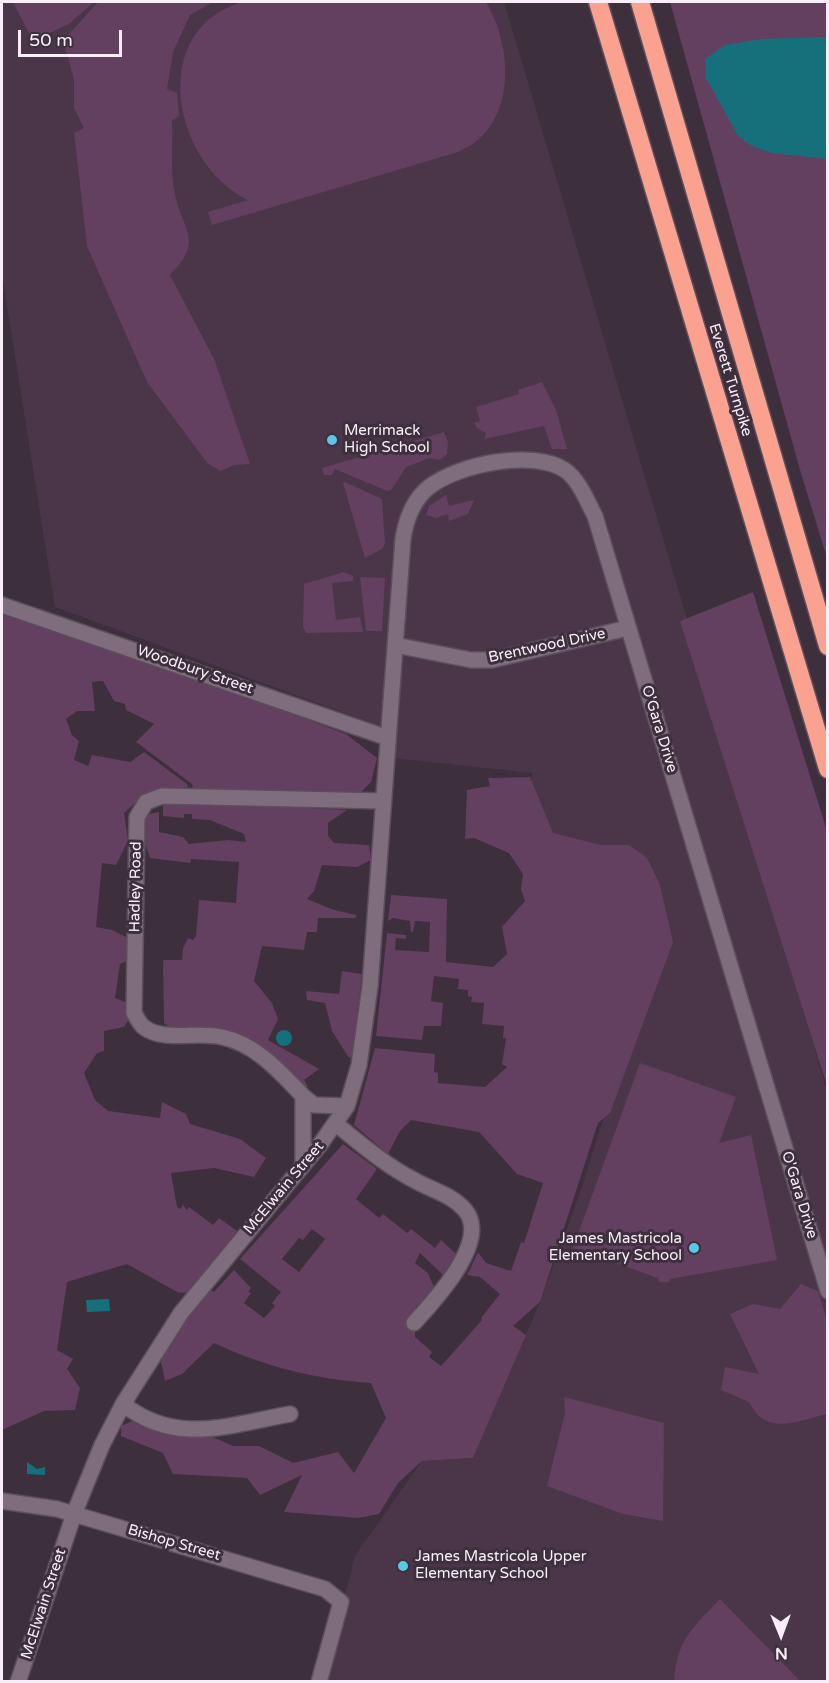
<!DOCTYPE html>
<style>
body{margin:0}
#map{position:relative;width:829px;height:1683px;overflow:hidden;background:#3e2f3d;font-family:"Varela Round",sans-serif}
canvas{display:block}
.frame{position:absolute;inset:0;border:3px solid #f9eef7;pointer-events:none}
.north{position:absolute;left:751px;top:1605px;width:60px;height:60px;-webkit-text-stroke:4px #3e2f3d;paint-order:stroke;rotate:179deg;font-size:16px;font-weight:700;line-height:24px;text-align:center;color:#f9eef7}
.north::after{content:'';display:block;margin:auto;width:21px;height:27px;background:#f9eef7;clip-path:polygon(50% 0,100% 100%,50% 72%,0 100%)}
.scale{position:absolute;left:18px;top:30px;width:104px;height:27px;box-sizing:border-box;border:3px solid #f9eef7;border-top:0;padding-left:8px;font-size:18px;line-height:21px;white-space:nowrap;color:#f9eef7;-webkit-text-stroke:4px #3e2f3d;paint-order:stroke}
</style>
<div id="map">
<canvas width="829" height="1683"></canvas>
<div class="frame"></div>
<div class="north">N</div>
<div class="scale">50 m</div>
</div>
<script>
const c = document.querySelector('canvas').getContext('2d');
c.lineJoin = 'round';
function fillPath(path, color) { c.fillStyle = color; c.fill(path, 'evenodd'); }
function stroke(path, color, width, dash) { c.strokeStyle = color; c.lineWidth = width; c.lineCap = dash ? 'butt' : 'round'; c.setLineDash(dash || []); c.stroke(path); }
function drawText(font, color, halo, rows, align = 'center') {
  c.font = font + ' "Varela Round",sans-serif'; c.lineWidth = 6; c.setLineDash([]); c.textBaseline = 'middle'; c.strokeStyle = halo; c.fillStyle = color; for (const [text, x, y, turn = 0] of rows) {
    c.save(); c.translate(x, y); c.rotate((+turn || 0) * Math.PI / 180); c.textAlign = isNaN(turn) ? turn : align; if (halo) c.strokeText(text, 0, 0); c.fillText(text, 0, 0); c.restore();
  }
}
const built = new Path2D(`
 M2,2H504L827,1091V1681H323L355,1556L422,1461L473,1458L540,1302L580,1193L659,942L525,848L532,773L393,758L394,731L55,607L2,274Z`);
const green = new Path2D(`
 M13,2H94L69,24L33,41Z
 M98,2H213L190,15L173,52L167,89L177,93L179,116L172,120C173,144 170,172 175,195C184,233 204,240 170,275L214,359L250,464L234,465L221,471L208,464L147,382L87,246L74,133L84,128L74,108V79L63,41Z
 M242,2H486C514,49 517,127 458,152L212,225L208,212L248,200C172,163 147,30 242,2Z
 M670,2H827V558L800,470Z
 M542,382L556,410L567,449H552L544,426L484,439L486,433L477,428L474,423L480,421L476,407L519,394L518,390Z
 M444,432L448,442L447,454L439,460L430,458L406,467L392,489L387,491L335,469L332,475H324L322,468Z
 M345,482L382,499L385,544L382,549L365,558L343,483Z
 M446,495L449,506L474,500L468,514L449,521L448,514L436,518L426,515L429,506Z
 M344,572L353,576V581L332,583L336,620L360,617L363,632L306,633L303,627L304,584Z
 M360,577L385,578L382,631H366Z
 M753,592L827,831V1086L680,621Z
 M2,614L58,627L346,734L377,758L371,782L353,800L195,797L192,784L136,742L154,724L126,710L125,704L114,701L103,681L92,682L95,711H77L66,719L72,735L79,741L74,760L88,766L92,755L130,762L144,752L187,784L189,791L144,795L124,813L128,841L116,865L102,863L96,927L112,930L128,938L129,960L120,964L115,998L128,1003L129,1019L124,1027L104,1031V1051L97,1053L84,1073L95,1100L108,1111L160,1118L162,1102L186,1114L190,1124L240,1139L266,1158L254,1177L214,1168L171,1173L177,1207L180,1209L183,1205L187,1210L189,1207L213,1225L219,1218L237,1231L190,1292L179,1293L127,1264L67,1282L57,1350L73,1359L67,1369L80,1388L75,1410L44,1411L2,1430Z
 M530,777L553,833L601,845H629L647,858L660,885L673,942L610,1113L598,1123L540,1302L513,1326L526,1335L473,1458L422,1461L398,1483L379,1514L358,1518L284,1512L302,1475L260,1495L247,1478L173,1474L163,1453L121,1436V1426L142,1417L197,1430L233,1446H259L293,1463L338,1452L354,1473L386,1418L371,1383C315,1379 265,1367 214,1343L182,1374L165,1381L161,1362L181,1313L203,1286L214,1292L234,1270L251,1288L248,1292L251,1293L244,1303L264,1318L275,1306L272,1303L281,1292L240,1259L343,1144L377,1169L356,1199L379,1218L383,1214L407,1233L411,1229L435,1248L441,1240L456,1254L443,1275L420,1253L415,1263L428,1273L434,1287L418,1308L416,1305L415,1337L432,1352L429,1357L441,1366L482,1320L481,1318L500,1294L480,1277L467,1275L478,1252L486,1263L511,1271L521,1242L524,1243L543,1183L517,1174L479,1132L411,1120L400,1131L388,1154L354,1125L375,1048L435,1054L434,1072L438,1073V1083L485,1087L507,1067L502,1064L506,1038H503L504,1026L482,1024L484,1003L471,1002L472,997L468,996V990L458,989L459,979L434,976L431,1001L443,1003L441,1026H424L422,1040L376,1036L387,933L406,935V939L396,938L395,950L429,952L430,922L415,921L413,932H411L410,921L393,918L388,921L391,895L447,899L446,962L493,967L507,954L502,927L525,901L521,889L523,874L509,853L474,838L465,839L467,790L490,786L488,778ZM312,1229L325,1239L299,1272L282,1259L299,1238L303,1240Z
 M163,801L347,810L328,823V836L334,843L369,845L371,860L357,867L322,865L314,891L307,899L334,910L356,915V918H318L317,932H307L304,950L262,946L254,981L272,1003L278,1019L268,1040L319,1069L304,1080L308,1087L294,1081L276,1060L173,1030L164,1023L163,960H182L183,948L188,938L193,940L196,936L199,900L236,903L239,862L191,859L190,863L150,858L145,843L144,815L159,812V832L183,837L189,844L228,840L246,842L244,834L210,820L192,819V814H184V818L163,816Z
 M342,971L361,974L362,976L352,1057L349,1058L332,1031L325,1003L307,1000L306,991L339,994Z
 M640,1063L736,1097L719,1143L751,1135L777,1260L670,1279L669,1282H659L658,1278L573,1248Z
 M801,1284L818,1291L827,1320V1414C796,1421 767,1437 749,1402L721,1390L725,1367L759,1374L730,1314L753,1304L780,1309Z
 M564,1397L664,1423L663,1521L623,1514L547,1486L565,1413Z
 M720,1599L800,1681H674C677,1640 692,1628 720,1599Z`);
const water = new Path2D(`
 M827,37V159L772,153L752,146L738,136L706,78L705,59L725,45L761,39Z
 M276 1038a8 8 0 1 1 16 0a8 8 0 1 1-16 0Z
 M109,1299L110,1311L87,1312L86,1300Z
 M27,1462L37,1469L45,1467V1475L27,1474Z`);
const minor = new Path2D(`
 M2,605L388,738
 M395,645L471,660H492L628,628
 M303,1096L314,1105L347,1106
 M336,1124C361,1144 385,1165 414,1180C431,1190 451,1194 465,1210C491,1241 434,1301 414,1323
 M303,1165V1096C280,1072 256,1044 222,1037C198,1031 165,1042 145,1028C140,1025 137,1018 134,1013L137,817L146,802L162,796L383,801
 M123,1404C176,1446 229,1425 290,1414
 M2,1501L57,1509L325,1589L341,1602L319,1682
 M18,1682L74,1514L102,1445L123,1404L181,1313L319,1146L347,1106L359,1065L370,986L403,539C406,519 413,500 429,487C459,464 532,449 565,470C579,480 587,501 595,516L828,1291`);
const motorway = new Path2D(`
 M598,2L828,769
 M640,2L828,646`);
const markers = [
 [332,440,6,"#59c8e4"],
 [694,1248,6,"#59c8e4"],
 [403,1566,6,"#59c8e4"]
];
const streetNames = [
 ["Everett Turnpike",730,380,73],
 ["Brentwood Drive",547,646,-12],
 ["Woodbury Street",195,670,19],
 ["O'Gara Drive",659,729,73],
 ["Hadley Road",136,887,-89],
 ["McElwain Street",284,1188,-50],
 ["O'Gara Drive",799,1195,73],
 ["Bishop Street",174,1543,16],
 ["McElwain Street",44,1604,-72]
];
const poiNames = [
 ["Merrimack",344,431],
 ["High School",344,448],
 ["James Mastricola",682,1239,"right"],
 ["Elementary School",682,1256,"right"],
 ["James Mastricola Upper",415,1557],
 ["Elementary School",415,1574]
];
fillPath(built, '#4b3649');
fillPath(green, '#633f60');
fillPath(water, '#15707b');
stroke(minor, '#5c4e5b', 18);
stroke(motorway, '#5c4e5b', 21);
stroke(minor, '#7f6d7d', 15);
stroke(motorway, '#faa190', 18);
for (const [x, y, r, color] of markers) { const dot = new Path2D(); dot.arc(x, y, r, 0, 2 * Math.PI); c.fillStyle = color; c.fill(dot); stroke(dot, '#3e2f3d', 2); }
drawText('15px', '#f9eef7', '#3e2f3d', streetNames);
drawText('15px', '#f9eef7', '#3e2f3d', poiNames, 'left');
</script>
